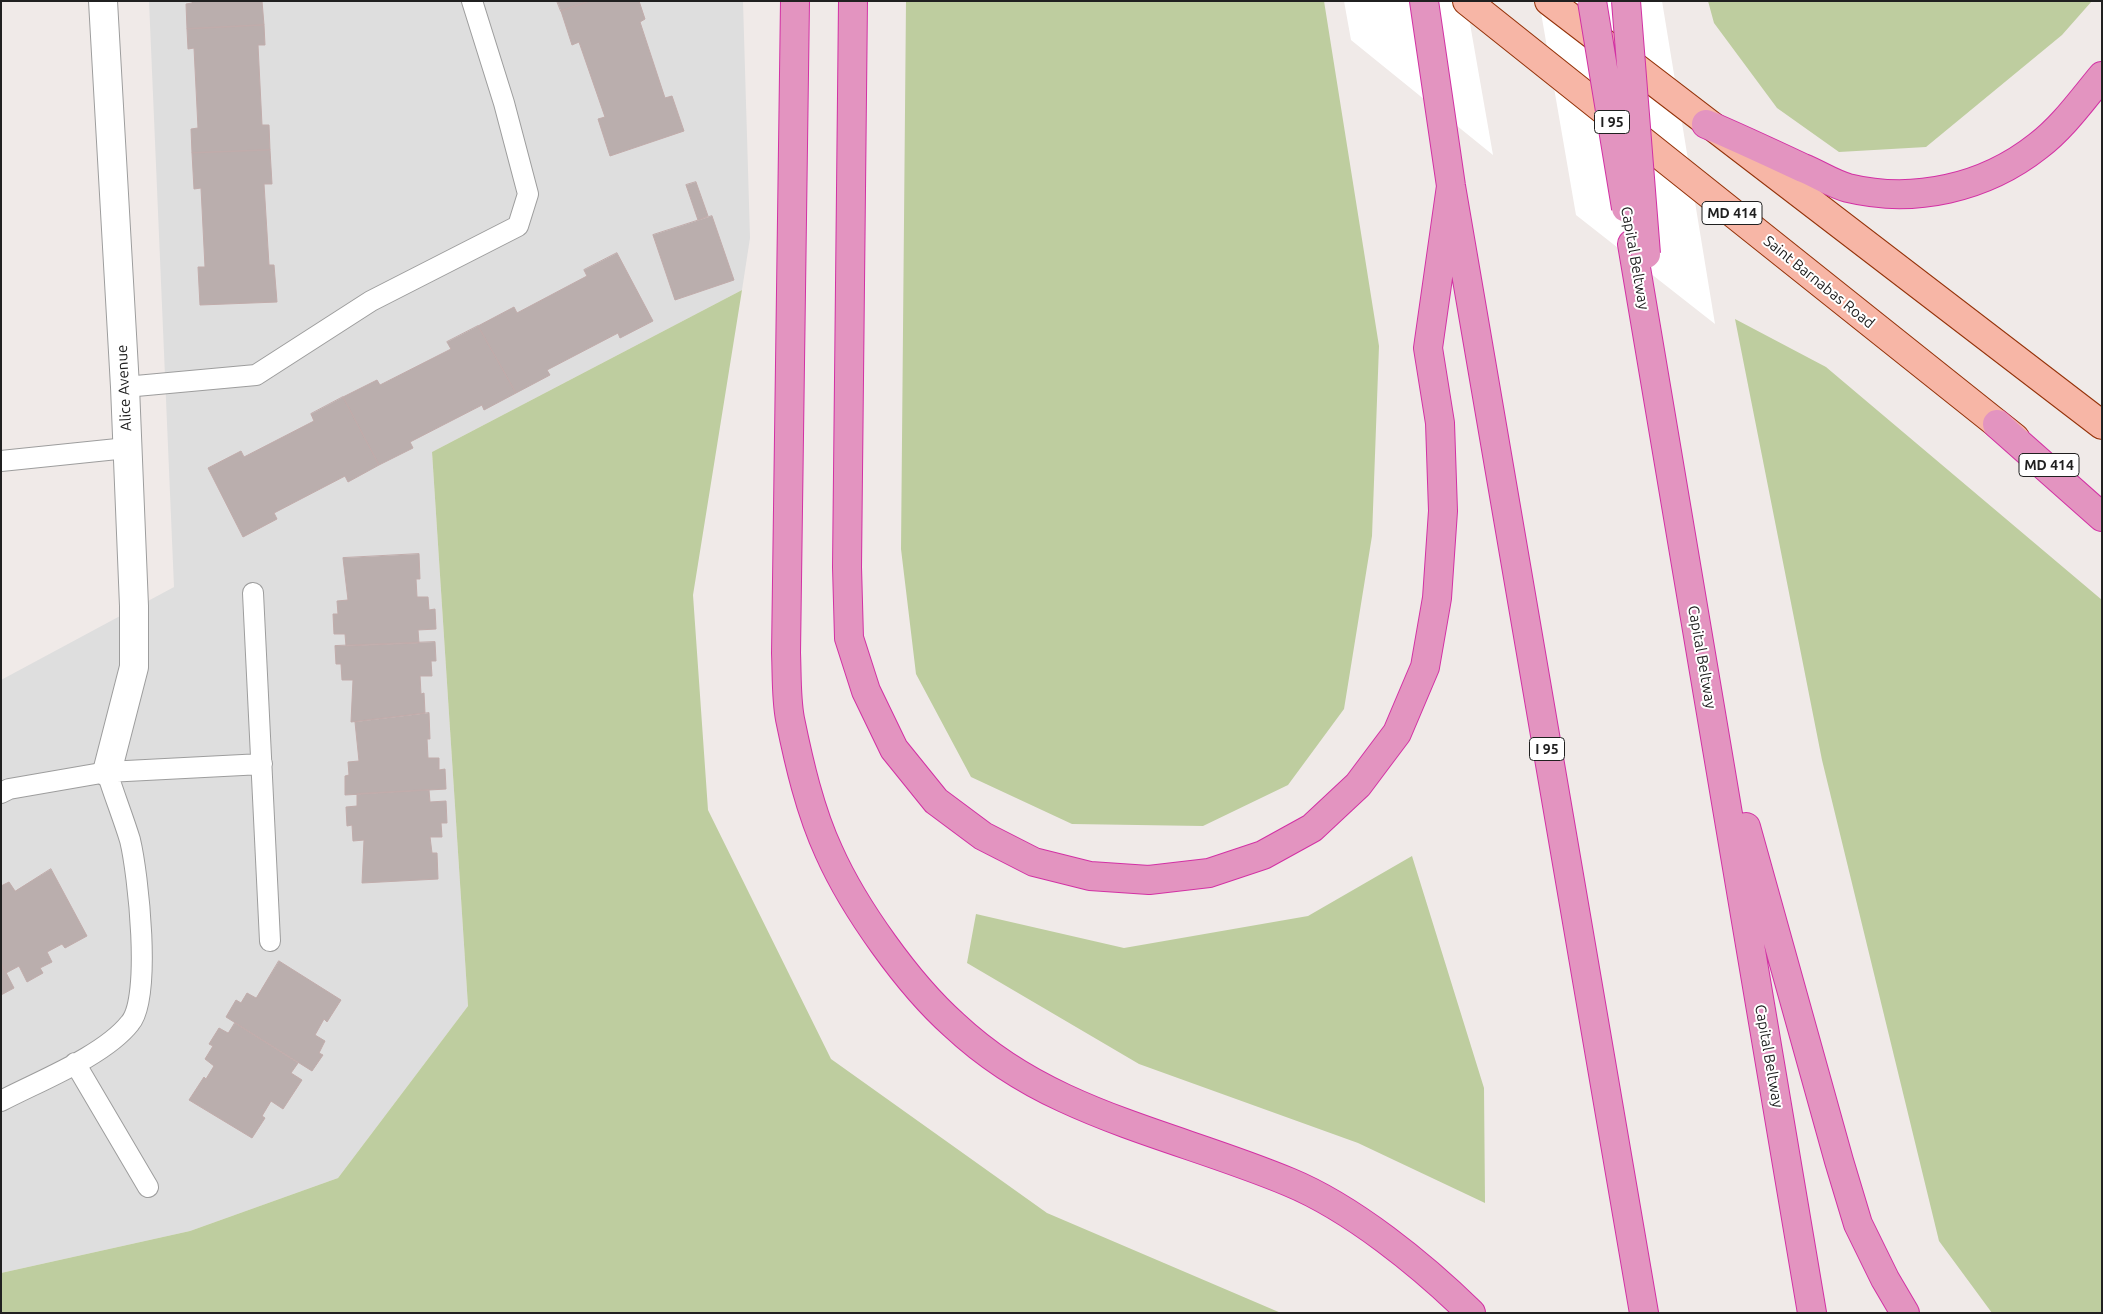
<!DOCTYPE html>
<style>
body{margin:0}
#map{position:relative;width:2103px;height:1314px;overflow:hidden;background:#f0eae8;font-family:Ubuntu,sans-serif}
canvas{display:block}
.frame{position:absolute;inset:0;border:2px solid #202020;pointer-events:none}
</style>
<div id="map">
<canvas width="2103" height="1314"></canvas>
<div class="frame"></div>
</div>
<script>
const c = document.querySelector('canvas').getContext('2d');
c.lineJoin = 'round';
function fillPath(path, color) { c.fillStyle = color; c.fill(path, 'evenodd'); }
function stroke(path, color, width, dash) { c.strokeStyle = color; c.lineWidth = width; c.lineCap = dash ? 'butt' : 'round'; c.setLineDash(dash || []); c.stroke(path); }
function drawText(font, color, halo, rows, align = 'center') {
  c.font = font + ' Ubuntu,sans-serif'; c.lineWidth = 4; c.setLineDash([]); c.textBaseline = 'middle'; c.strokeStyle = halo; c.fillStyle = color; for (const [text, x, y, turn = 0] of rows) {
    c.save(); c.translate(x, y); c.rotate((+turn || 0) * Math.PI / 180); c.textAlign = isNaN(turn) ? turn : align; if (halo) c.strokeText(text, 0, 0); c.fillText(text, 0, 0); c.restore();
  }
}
const residential = new Path2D(`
 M149,1H743L750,238L742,290L432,452L468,1006L338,1178L190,1231L1,1273V680L174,587Z`);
const forest = new Path2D(`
 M906,1H1324L1379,346L1372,536L1344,709L1288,785L1203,826L1072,824L971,777L916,674L901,549Z
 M1708,1H2092L2062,35L1926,147L1839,152L1777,108L1714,23Z
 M742,290L693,595L708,810L831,1059L1047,1213L1281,1313H1V1273L190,1231L338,1178L468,1006L432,452Z
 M1735,319L1826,367L2102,600V1313H1992L1939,1241L1822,760Z
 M1412,856L1484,1088L1485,1203L1358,1143L1139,1064L967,963L976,914L1124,948L1308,916Z`);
const pier = new Path2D(`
 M1344,1H1466L1493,155L1351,40Z
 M1539,1H1662L1715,324L1576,215Z`);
const building = new Path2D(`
 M192,1H262L264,25L187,29L186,4L192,3Z
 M557,1H590L561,11Z
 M590,1H639L645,19L640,22L665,98L672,96L684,131L610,156L598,119L605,117L579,42L572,45L561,11Z
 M264,25L265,45H258L262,125H269L270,150L192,153L191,129L198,128L194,48L188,49L187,29Z
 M270,150L272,184H264L269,265H274L277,302L200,305L198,267H205L201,188L194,189L192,153Z
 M696,182L708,216L698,220L686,185Z
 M712,216L734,280L675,300L653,235Z
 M617,253L653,321L620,338L618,333L547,370L550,375L516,393L478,326L514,307L517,313L587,276L584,270Z
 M478,326L516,393L484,410L482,405L410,442L413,448L379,465L343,397L377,380L380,385L451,349L447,342Z
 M343,397L379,465L348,482L345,476L274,513L277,519L243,537L208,468L241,451L244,457L314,421L311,414Z
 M419,554L420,579H416L417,597H428L429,610L435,609L436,629L418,630L419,643L346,646L345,634H334L333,614H338L337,601L348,600L343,558Z
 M435,642L436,661H431L432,676H420L421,694L424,693L425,713L351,722L353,680H342L341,664H336L335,646Z
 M429,713L430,739H427L428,758H439V770L445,769L446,789L345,795V776L349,775L348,762L359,761L355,722Z
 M429,790L430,802L446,801L447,823H441L442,837H430L432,853H437L438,879L362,883L364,840L353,841L352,825L347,826L346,807L357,806V794Z
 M51,869L87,936L65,948L62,944L47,952L52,962L40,968L43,973L27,982L19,966L6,973L1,963V886L9,882L15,891Z
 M279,961L341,1000L327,1022L324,1019L315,1035L325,1041L319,1053L323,1055L312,1071L226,1017L236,1000L241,1003L247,993L256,998Z
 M1,963L14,988L1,995Z
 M235,1023L298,1063L291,1073L302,1080L283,1109L271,1101L262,1116L265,1118L252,1138L189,1100L204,1077L206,1079L214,1066L205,1059L213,1046L209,1044L219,1028L228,1033Z`);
const lane = new Path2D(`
 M125,387L256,375L371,301L518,226L528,194L504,103L472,1
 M1,461L127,448
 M253,593L270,941
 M1,793L9,789L107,772L262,764
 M75,1063L148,1187
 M1,1101C39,1081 104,1056 130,1023C152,998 138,873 130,840C123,817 114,795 107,772`);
const street = new Path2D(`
 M103,1L125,387L134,606V667L107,772`);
const primary = new Path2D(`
 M1467,1L2015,438
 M1549,1L2102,425`);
const highway = new Path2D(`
 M795,1L786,653C787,675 786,698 790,719C799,763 810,811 829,852C854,908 908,984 954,1025C985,1054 1025,1080 1064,1098C1137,1132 1215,1151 1289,1182C1352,1208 1422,1265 1471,1313
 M853,1L847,567L849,638L866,691L894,749L936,801L983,836L1034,862L1090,876L1149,880L1209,873L1263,855L1312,828L1358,785L1397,733L1425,667L1437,598L1443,511L1440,423L1428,348L1451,186
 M1424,1L1451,186L1644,1313
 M1706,124C1739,138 1771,153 1803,168C1818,174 1833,184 1848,188C1914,204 1985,188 2038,146C2063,127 2082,100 2102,76
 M1632,244L1812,1313
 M1997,424L2102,517
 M1746,827L1839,1161L1858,1224L1885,1279L1905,1313`);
const highwayBridge = new Path2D(`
 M1592,1L1626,208
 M1626,1L1646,254`);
const shields = [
 [1612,122,35],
 [1732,213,60],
 [2049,465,60],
 [1547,749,35]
];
const shieldNames = [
 ["I 95",1612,122],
 ["MD 414",1732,213],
 ["MD 414",2049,465],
 ["I 95",1547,749]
];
const streetNames = [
 ["Capital Beltway",1635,258,80],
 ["Saint Barnabas Road",1819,282,39],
 ["Alice Avenue",124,388,-93],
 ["Capital Beltway",1702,657,80],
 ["Capital Beltway",1769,1056,80]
];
fillPath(residential, '#dedede');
fillPath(forest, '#becd9f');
fillPath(pier, '#fff');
fillPath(building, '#baaead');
stroke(building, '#c1acab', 1);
stroke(lane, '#9d9d9d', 22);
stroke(street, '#9d9d9d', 30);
stroke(primary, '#943209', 30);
stroke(highway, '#d231a4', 30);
stroke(lane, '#fff', 20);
stroke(street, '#fff', 28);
stroke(primary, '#f7b6a6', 28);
stroke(highway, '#e394c0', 28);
stroke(highwayBridge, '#d231a4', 30, []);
stroke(highwayBridge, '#e394c0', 28);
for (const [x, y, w] of shields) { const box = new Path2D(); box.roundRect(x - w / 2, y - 11.5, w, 23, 4); c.fillStyle = '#fff'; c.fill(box); stroke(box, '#202020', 1); }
drawText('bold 14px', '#202020', null, shieldNames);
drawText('15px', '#202020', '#fff', streetNames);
</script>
